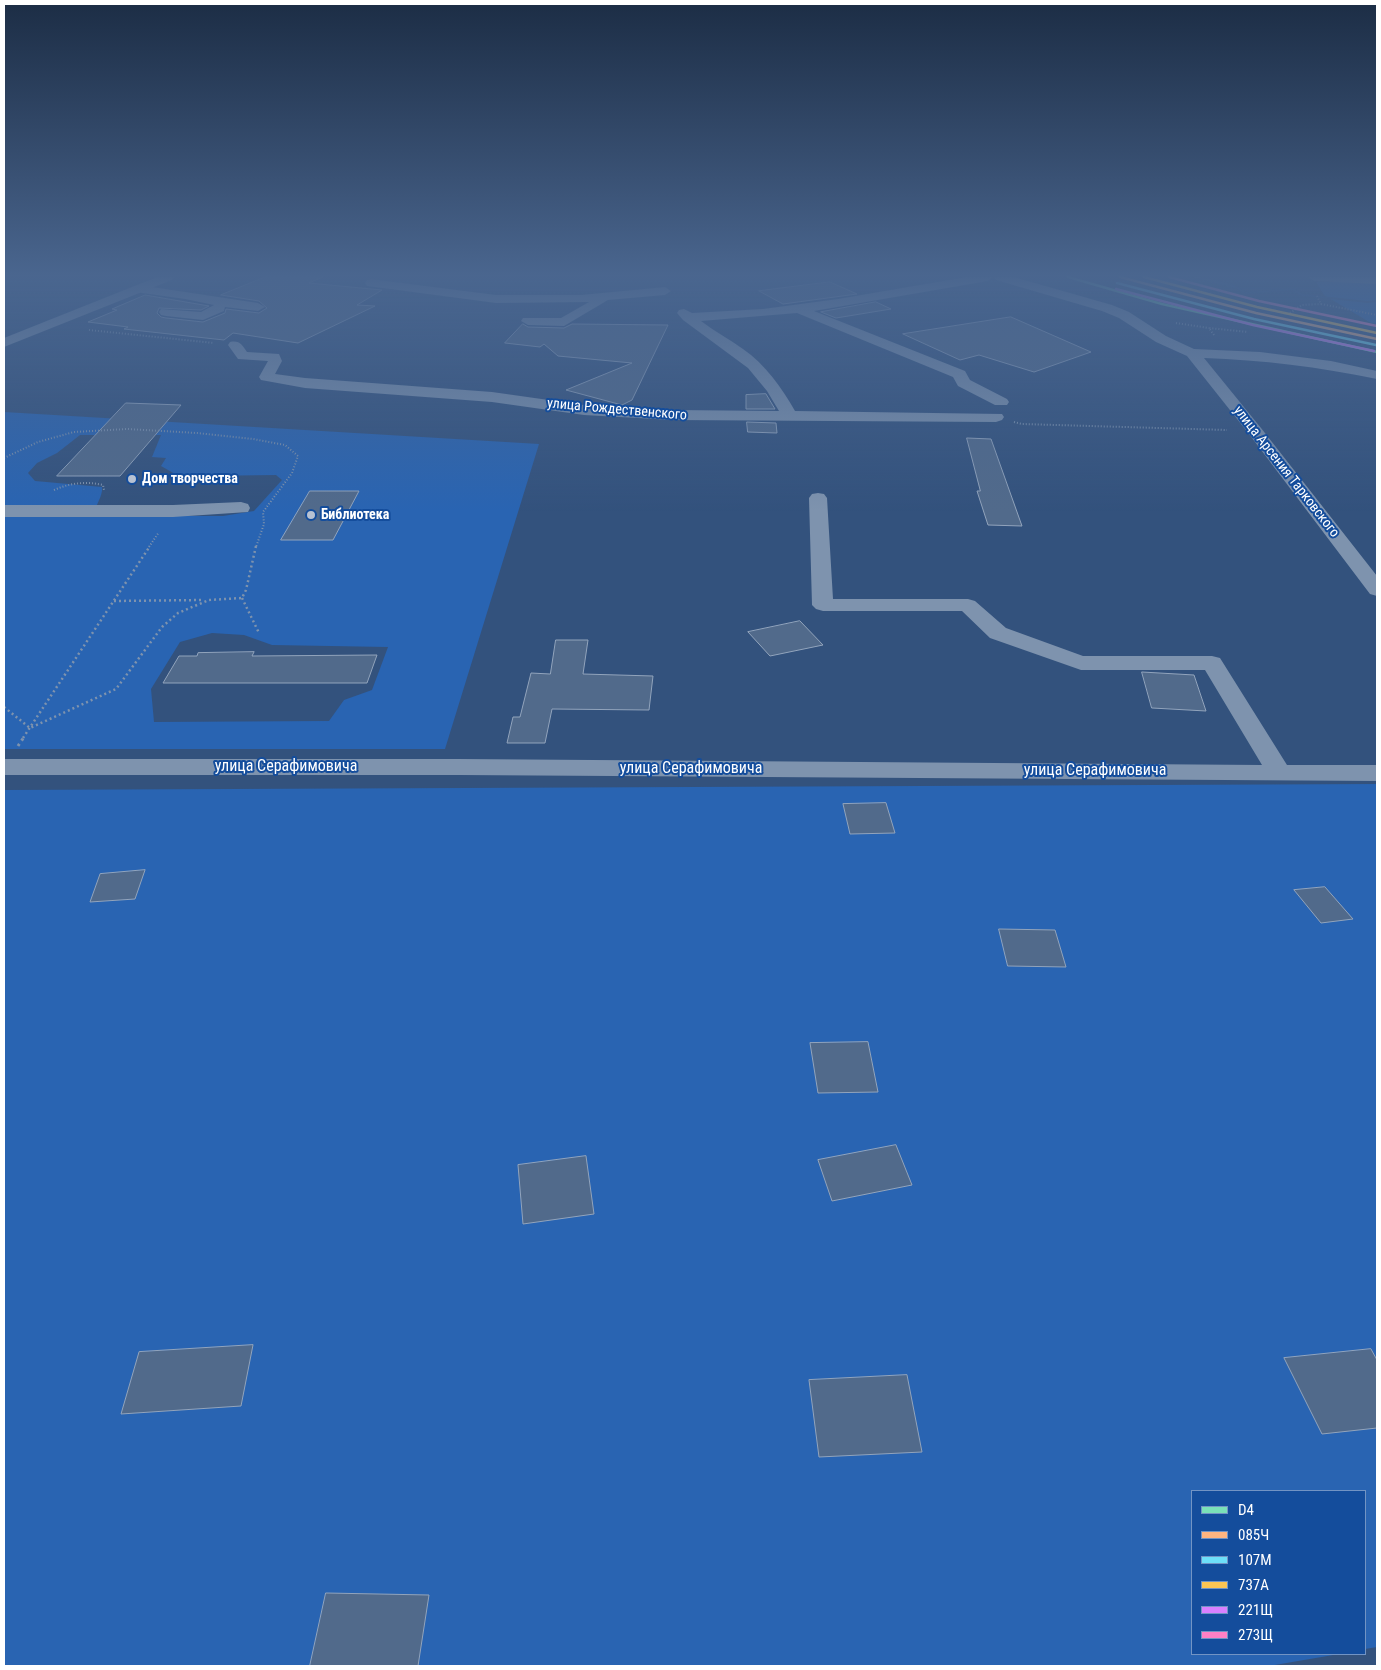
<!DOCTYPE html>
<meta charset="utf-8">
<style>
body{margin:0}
#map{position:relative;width:1381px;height:1670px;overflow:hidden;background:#33527d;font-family:"Roboto Condensed",sans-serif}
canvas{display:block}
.frame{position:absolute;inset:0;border:5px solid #fff;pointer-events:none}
.legend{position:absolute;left:1191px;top:1490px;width:175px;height:165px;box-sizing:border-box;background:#144d9c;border:1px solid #7294c4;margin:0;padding:6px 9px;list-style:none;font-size:15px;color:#fff}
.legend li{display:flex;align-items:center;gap:10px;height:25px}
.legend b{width:25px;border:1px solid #7294c4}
</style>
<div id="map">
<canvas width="1381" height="1670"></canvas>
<div class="frame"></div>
<ul class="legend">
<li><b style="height:6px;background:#7ae1b8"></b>D4</li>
<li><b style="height:6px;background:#ffb580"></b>085Ч</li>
<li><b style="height:6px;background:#6ddff8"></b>107М</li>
<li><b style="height:6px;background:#fcc553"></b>737А</li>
<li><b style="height:6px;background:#d880ff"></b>221Щ</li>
<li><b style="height:6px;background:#ff80c5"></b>273Щ</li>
</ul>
</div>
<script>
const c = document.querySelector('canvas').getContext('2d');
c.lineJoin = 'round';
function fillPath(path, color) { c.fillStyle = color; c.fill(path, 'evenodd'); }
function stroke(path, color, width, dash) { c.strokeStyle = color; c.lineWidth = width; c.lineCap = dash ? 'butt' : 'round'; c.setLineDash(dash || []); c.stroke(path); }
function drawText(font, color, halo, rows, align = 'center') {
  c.font = font + ' "Roboto Condensed",sans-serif'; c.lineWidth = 4; c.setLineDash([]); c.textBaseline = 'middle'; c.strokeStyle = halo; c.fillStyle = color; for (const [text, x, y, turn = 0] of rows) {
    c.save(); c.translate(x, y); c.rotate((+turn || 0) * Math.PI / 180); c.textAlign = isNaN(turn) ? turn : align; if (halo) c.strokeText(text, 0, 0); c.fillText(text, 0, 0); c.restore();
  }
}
const green = new Path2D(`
 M1316,282H1377V324L1371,323L1324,295Z
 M4,412L539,444L445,749H4ZM80,435H161L152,457L166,458L161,466L175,474L200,476L276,475L282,480L254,511L223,516H94C95,504 103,497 102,487L35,481L28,473L37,463L57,453ZM212,633L244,635L272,645L388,647L372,690L344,700L329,721L154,722L151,689L180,642Z
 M1377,784V1647L1365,1649V1491H1192V1654H1339L1269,1666H4V790Z`);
const stream = new Path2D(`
 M1192,277C1207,277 1234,283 1246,292L1293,288L1303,294L1368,301L1377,300V302L1368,303L1302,296L1292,290L1245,294L1237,289Z`);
const building = new Path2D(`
 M265,277H323L309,283L382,290L357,305L375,306L298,343L233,333L224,340L124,329L128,327L88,322L117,310L112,309L145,295L209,306L201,310L159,308L157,313L161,317L166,318L203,322L225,313L226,309L259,313L267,308L259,301L221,295Z
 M830,282L857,294L783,304L759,291Z
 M876,302L891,309L836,318L821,312Z
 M1011,317L1091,352L1034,372L979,355L960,360L903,334Z
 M523,324L528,327L564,328L572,324L668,325L632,400L622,405L566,390L632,363L558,356L544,344L540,347L505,343Z
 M766,394L775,409H746V395Z
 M126,403L181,405L120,476H57Z
 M747,422L776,423L777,433L748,432Z
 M967,438L991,439L1022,526L988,525L977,491H980Z
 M310,491H359L333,540H281Z
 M800,621L823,645L770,656L748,632Z
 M556,640H588L583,674L653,676L649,710L552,709L545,743H507L513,717H520L531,673L550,674Z
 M254,652L252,656L377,655L367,683H163L179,656H197L198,653Z
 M1142,672L1194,675L1206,711L1152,708Z
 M886,803L895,833L850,834L843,804Z
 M145,870L135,899L90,902L100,874Z
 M1325,887L1353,919L1321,923L1294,890Z
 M999,929L1055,930L1066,967L1008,966Z
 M868,1042L878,1092L818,1093L810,1043Z
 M896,1145L912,1185L832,1201L818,1160Z
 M586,1156L594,1214L523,1224L518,1165Z
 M253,1345L241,1406L121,1414L139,1352Z
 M1371,1349L1377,1360V1428L1322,1434L1284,1358Z
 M907,1375L922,1452L819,1457L809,1380Z
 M326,1593L429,1595L418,1666H310Z`);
const pathFar2 = new Path2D(`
 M1317,296L1321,304L1377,315
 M1290,313L1302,305L1321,304
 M1176,323L1209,328
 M89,330L214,343
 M1214,335L1209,328L1248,332
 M1014,422L1022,424L1227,430
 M4,458L38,442L74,432L127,429L197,433L253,439L285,445L298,456L292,473L263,512L264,524L256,547
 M54,490C70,483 86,481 103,485L104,490
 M149,547L159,532`);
const pathFar1 = new Path2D(`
 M242,598L259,633
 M114,601L203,600
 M4,707L30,728L116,689L162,627L178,613L209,600L242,598L246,590L256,546
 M23,738L150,546`);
const path = new Path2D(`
 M18,746L24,737`);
const minor = new Path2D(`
 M966,277H994L988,281L814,311L965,371L970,380L1007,399L1009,402L1007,405H995L958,386L953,377L797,313L701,321C714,331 729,339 743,349C765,364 782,388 795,411L1002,414L1004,417L1002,420L996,422L673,420L584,415L492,402L305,388L261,380L259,377L268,361L238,359L228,345L230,342C240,340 242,345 247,352L279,354L282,361L275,374L305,378L492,392L584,405L673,410L779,411L767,391L748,368L683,320L677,313L679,310L684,309L692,313L763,309L838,299Z
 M994,277H1014L1112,305L1129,312L1166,336L1194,349L1260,352L1331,361L1377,371V379C1319,367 1262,360 1204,358L1261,428L1377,576V596L1370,594L1249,434L1187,356L1156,342L1119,318L1102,311L996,280Z
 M1308,277H1377V284L1314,281Z
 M371,279L496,295H581L665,287L671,291L665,295L608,300L564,326L528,325L521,321L523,318H561L589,302L496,303L367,286L365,283L367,280Z
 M139,285L258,303L265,307L258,311L225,307L224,311L203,320L166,316L161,315L159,312L161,309L201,312L214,305L185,299L135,292L133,289L135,286Z
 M818,493L824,494L827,498L833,599H968L975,601L1006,628L1083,656H1212L1220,658L1287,765H1377V781L460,775H4V759H460L1262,765L1205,670H1081L990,638L962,611H823L816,609L812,605L809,498L812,494Z
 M241,502L248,504L250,508L248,512L173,517H4V505H173Z`);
const major = new Path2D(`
 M157,277H174L172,280L4,347V338Z`);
const rail1 = new Path2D(`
 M1068,277L1162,304L1377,352`);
const rail2 = new Path2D(`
 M1120,277L1256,313L1377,339`);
const rail3 = new Path2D(`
 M1117,283L1254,319L1376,345`);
const rail4 = new Path2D(`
 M1144,277L1257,307L1377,333`);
const rail5 = new Path2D(`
 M1116,289L1253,325L1374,351`);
const rail6 = new Path2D(`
 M1169,277L1259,301L1377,326`);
const markers = [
 [132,479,5,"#b8c2d2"],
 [311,515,5,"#b8c2d2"]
];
const farStreetnames = [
 ["улица Рождественского",617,410,5],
 ["улица Арсения Тарковского",1286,472,52]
];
const farPoinames = [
 ["Дом творчества",142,479],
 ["Библиотека",321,515]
];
const streetNames = [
 ["улица Серафимовича",286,767],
 ["улица Серафимовича",691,769],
 ["улица Серафимовича",1095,771]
];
fillPath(green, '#2964b2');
fillPath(stream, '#2c558d');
fillPath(building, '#516a8b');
stroke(building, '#92a4bc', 1);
stroke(pathFar2, '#7e93ae', 2, [1, 2]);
stroke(pathFar1, '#7e93ae', 2.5, [2, 3]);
stroke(path, '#7e93ae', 3, [2.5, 4]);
fillPath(minor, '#7e93ae');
fillPath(major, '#7c91ac');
stroke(rail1, '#7ae1b8', 2.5);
stroke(rail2, '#ffb580', 2.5);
stroke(rail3, '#6ddff8', 2.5);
stroke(rail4, '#fcc553', 2.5);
stroke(rail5, '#d880ff', 2.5);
stroke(rail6, '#ff80c5', 2.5);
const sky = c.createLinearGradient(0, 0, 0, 511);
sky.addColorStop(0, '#1c2d45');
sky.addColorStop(0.54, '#4a668f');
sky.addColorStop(1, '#4a668f00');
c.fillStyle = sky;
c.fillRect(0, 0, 1381, 511);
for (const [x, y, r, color] of markers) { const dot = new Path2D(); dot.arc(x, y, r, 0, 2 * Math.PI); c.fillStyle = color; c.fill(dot); stroke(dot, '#144d9c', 2); }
drawText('14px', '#fff', '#144d9c', farStreetnames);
drawText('bold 14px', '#fff', '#144d9c', farPoinames, 'left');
drawText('16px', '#fff', '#144d9c', streetNames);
</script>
